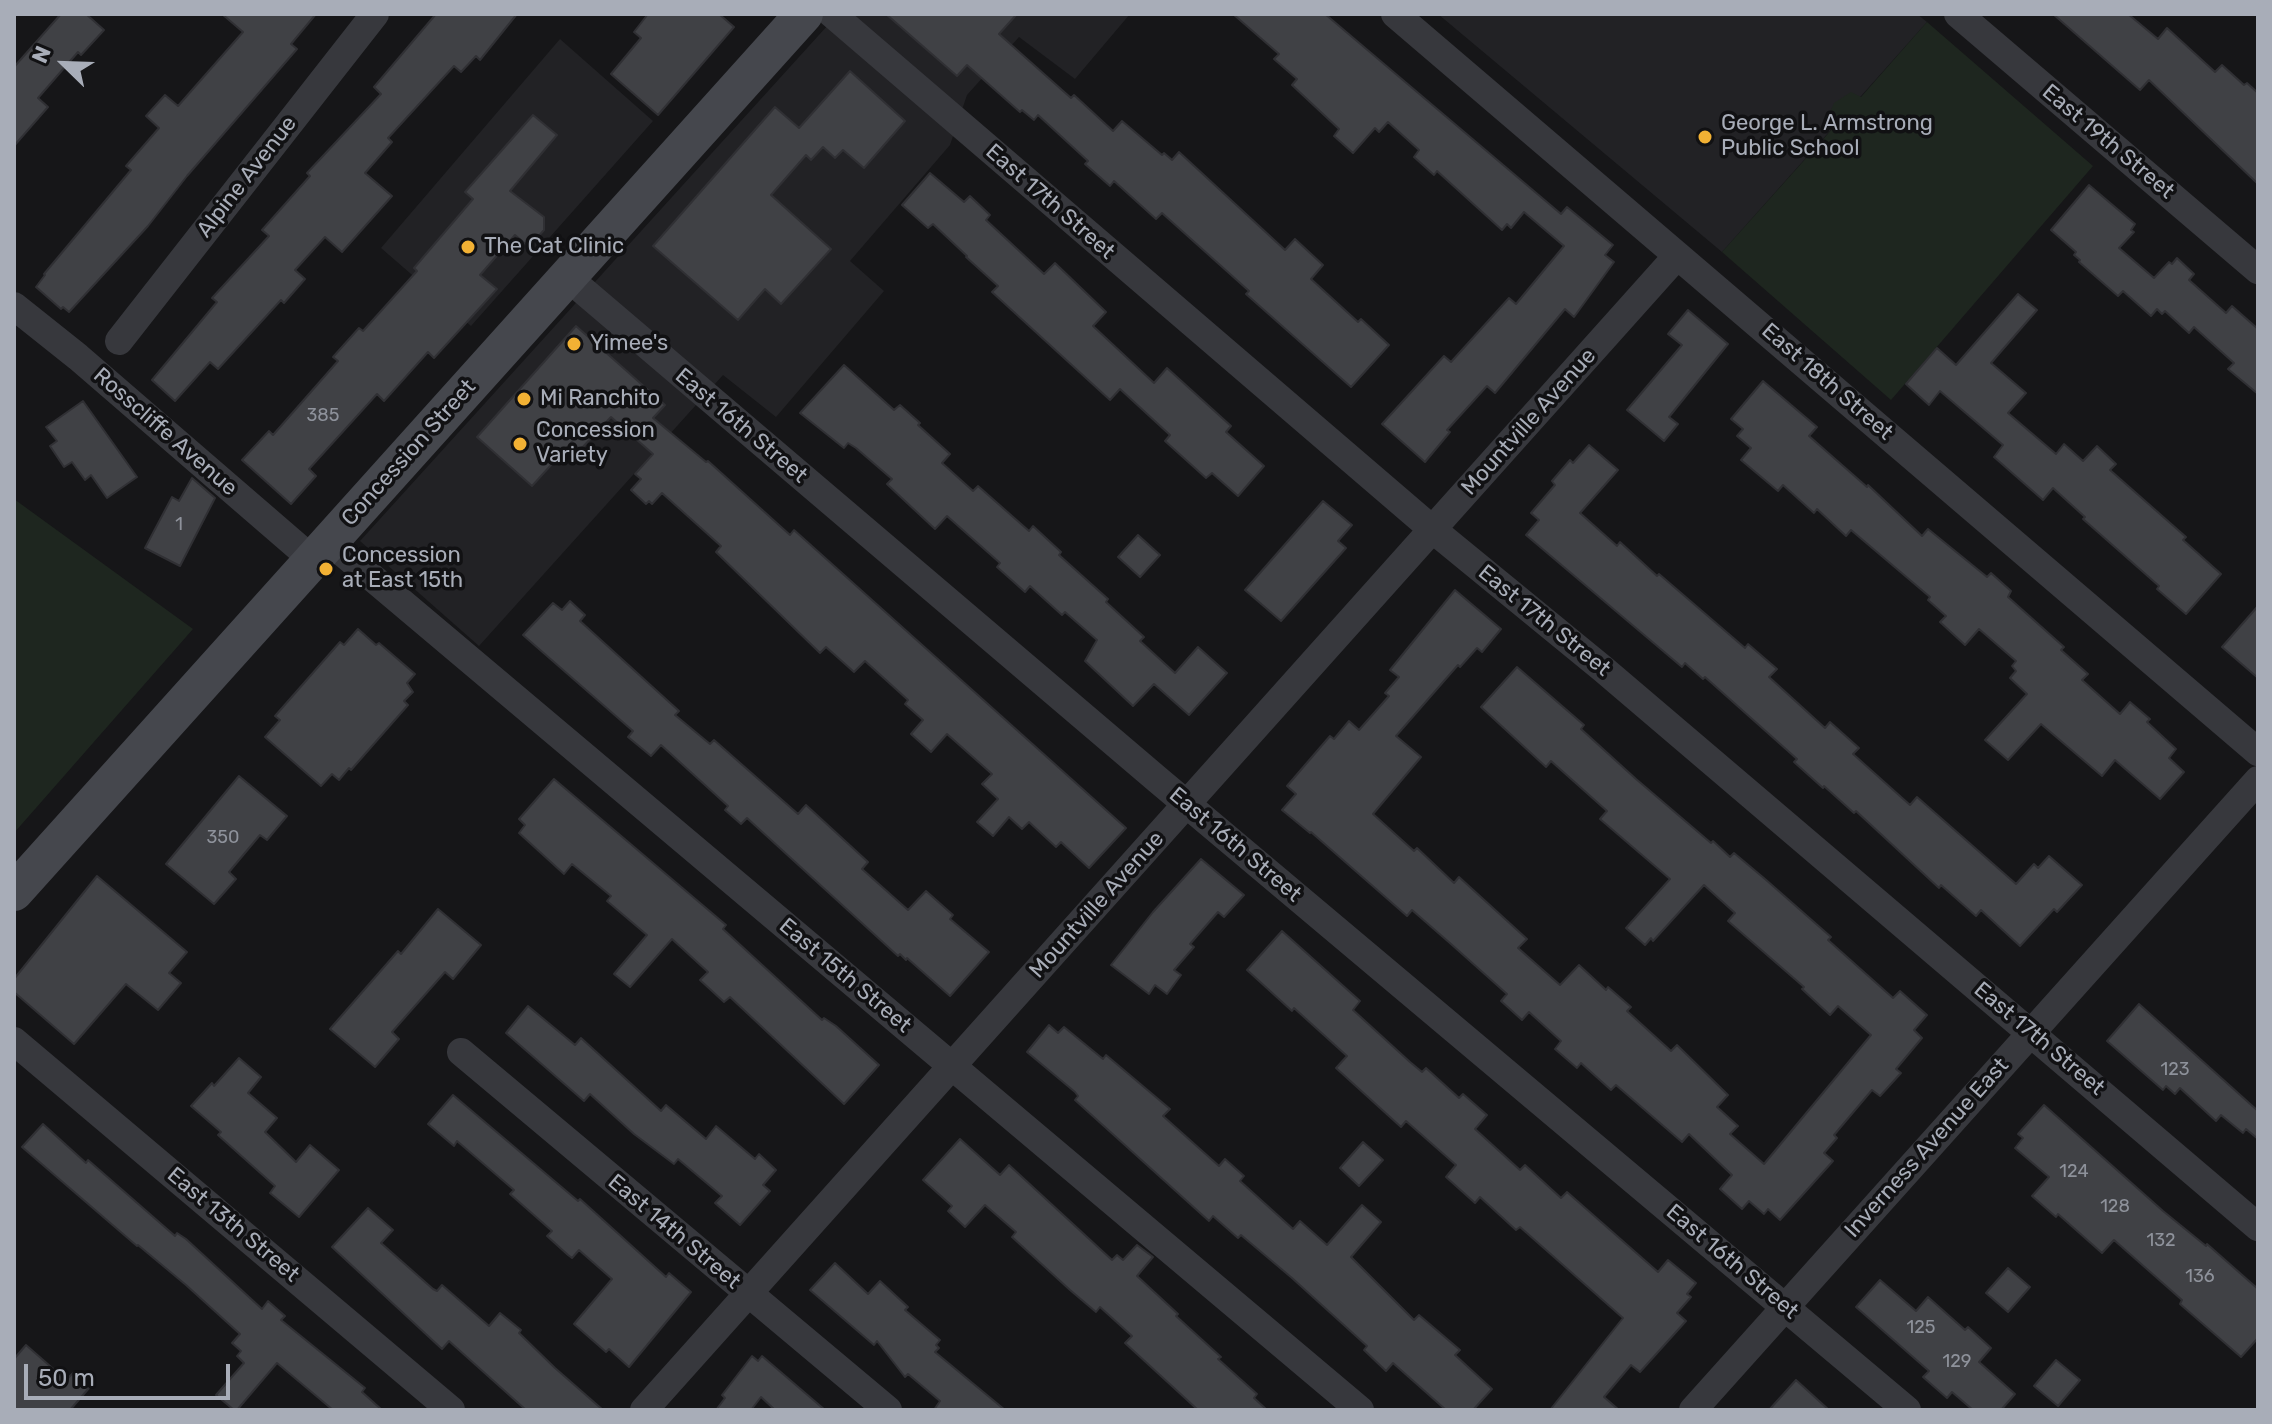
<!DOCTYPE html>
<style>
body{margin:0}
#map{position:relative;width:2272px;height:1424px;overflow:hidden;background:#161618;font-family:Rubik,sans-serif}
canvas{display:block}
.frame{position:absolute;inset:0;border:16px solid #a8adb8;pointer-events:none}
.north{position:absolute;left:24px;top:24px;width:80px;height:80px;-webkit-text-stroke:6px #111113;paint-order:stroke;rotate:293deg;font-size:22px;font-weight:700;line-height:32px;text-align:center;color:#a8adb8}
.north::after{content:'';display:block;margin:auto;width:28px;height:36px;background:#a8adb8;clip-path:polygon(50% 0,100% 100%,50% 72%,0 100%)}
.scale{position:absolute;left:24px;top:1364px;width:206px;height:36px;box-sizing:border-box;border:4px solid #a8adb8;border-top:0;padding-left:10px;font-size:24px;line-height:28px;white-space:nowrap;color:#a8adb8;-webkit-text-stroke:6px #111113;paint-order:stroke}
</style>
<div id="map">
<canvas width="2272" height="1424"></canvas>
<div class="frame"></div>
<div class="north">N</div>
<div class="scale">50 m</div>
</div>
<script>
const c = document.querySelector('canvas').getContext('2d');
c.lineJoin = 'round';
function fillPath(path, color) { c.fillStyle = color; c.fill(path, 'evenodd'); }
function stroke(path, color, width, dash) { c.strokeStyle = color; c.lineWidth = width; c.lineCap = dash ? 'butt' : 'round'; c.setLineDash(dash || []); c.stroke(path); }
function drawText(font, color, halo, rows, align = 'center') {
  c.font = font + ' Rubik,sans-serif'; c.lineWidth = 7; c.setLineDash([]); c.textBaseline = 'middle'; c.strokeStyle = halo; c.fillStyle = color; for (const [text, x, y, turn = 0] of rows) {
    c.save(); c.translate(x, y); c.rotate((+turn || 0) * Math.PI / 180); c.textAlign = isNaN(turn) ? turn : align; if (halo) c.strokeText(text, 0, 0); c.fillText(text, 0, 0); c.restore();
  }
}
const built = new Path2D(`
 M838,14H1130L1075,79L1019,37L967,95L950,145L850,261L884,291L776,417L723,375L479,646L360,541Z
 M1438,14H1917L1927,22L1722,252Z
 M560,39L653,121L471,326L381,248Z`);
const green = new Path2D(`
 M1927,22L2093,166L1891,400L1722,252L1834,127L1826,121L1834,103L1851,92L1861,97Z
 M14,499L193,629L14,833Z`);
const building = new Path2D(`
 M61,14H86L104,30L81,55L78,52L38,98L48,107L14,146V67Z
 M222,14H316L291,44L297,49L187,176L148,226L69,312L63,307L61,309L36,287L45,275L44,274L131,170L126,166L159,128L146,116L165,95L178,106L243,32Z
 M436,14H517L480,60L476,56L461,72L454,66L388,138L392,142L365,173L392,196L342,252L325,237L295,270L305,279L284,303L281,300L218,369L210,362L175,401L152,380L217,302L212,298L269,236L262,230L310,176L307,173L381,94L374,87Z
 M648,14H719L734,27L658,115L611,74L641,38L634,32Z
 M886,14H1017L999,34L1071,98L1074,95L1113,131L1122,121L1162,155L1164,153L1172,160L1179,152L1285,250L1295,239L1323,265L1311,279L1358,322L1361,319L1389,345L1351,387L1246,294L1249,291L1162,213L1156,219L1114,181L1110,186L1085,164L1088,161L1038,115L1034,120L1022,110L1020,112L967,65L957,76Z
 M1233,14H1325L1561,214L1567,207L1613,245L1605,255L1614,262L1574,317L1565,309L1495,393L1487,386L1447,430L1450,432L1425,462L1382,424L1444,356L1451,362L1509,298L1516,304L1564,246L1524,212L1511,228L1507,224L1502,230L1437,171L1434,175L1414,157L1419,150L1388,122L1379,132L1375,128L1353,153L1334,136L1339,129L1292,85L1297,79L1274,59L1279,54Z
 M2053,14H2128L2158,39L2167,28L2215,72L2222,65L2244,85L2247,83L2258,93V184L2149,80L2140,90Z
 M850,71L905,121L864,168L843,150L835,158L823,147L811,160L806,155L771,195L831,249L781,304L765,289L738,320L653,246L775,107L799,128Z
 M533,115L557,135L510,191L544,217V230L529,247L515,235L480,275L497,289L434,358L428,352L384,401L377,394L309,469L316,476L291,504L242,460L269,431L273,435L338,361L333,357L359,328L363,331L417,271L414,268L473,199L465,192Z
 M930,173L964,202L970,196L990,215L986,220L1044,274L1055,263L1106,312L1093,326L1154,383L1167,368L1231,426L1226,432L1264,466L1238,496L1212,473L1206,478L1165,441L1170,435L1120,389L1110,400L992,292L998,286L966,257L967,256L933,224L928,228L902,205Z
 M2089,185L2135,224L2131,230L2134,232L2119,248L2154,278L2169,262L2172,264L2177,258L2194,274L2189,280L2226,313L2232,306L2258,329V394L2228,369L2234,363L2194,327L2189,333L2165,311L2162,314L2157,309L2151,316L2123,291L2118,296L2079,262L2080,260L2074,255L2076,252L2051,230Z
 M2018,294L2037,310L1991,363L2026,393L2008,413L2056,454L2064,444L2083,461L2097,446L2116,464L2110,470L2186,537L2183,540L2221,574L2186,614L2157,589L2159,586L2083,519L2085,517L2053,488L2043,500L1994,457L2003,445L1940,391L1929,405L1906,384L1937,348L1956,365Z
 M1688,310L1728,344L1669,417L1678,424L1664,441L1627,410L1682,345L1668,334Z
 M576,326L665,405L653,418L706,462L708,461L790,535L794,530L1126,828L1089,868L1061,842L1056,847L1029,822L1022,829L1009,817L993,836L977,822L998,799L982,784L992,774L947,734L931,752L911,734L923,720L905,704L908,700L865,661L854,672L826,647L820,653L716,552L721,546L662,493L652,504L649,501L646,504L631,490L641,479L635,474L653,454L611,417L580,450L572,442L532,486L477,437Z
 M844,365L894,410L900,405L920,423L918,425L950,454L942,463L973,491L978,486L1029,531L1033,526L1061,552L1059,555L1108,599L1106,602L1144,637L1140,641L1175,673L1198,647L1227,673L1189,715L1154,684L1133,706L1085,661L1097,640L1065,612L1062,615L1030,586L1025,592L997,567L1000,563L947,516L935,529L889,486L887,484L892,479L856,448L848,443L844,448L800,413Z
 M1763,381L1817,427L1809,436L1867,487L1868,485L1922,536L1928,529L1987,577L1991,573L2011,591L2008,597L2064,647L2061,650L2088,674L2082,680L2120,714L2130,702L2150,719L2147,722L2176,749L2169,758L2184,772L2160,799L2115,760L2102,776L2041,724L2008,760L1985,740L2027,694L2010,678L2016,671L2012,666L2016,661L1979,629L1965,645L1940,622L1946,616L1928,600L1930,597L1851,530L1846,536L1817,509L1814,513L1783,485L1778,491L1741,460L1751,448L1737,436L1743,429L1731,419Z
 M83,401L137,477L107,498L91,475L85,480L72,462L64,467L50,446L57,441L46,427Z
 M1589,445L1618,470L1580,513L1617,546L1620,542L1657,576L1659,574L1745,648L1748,644L1777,669L1769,677L1825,728L1830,722L1859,748L1853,754L1910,805L1917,797L2016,884L2034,864L2038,868L2049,856L2082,885L2057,912L2054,909L2020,946L1981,910L1976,916L1941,885L1939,888L1856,811L1854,813L1824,786L1823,788L1794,762L1797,759L1705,677L1703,679L1685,663L1682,667L1526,535L1539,520L1531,513L1555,485L1552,481L1570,460L1573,463Z
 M192,478L215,498L180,566L145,548L172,497L179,501Z
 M1323,501L1352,525L1338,541L1346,548L1281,621L1245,590Z
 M1138,535L1160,555L1140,577L1118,557Z
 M1455,590L1501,629L1482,652L1477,648L1460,667L1458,665L1396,736L1421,757L1373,814L1414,851L1417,848L1454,883L1459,877L1527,939L1518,948L1560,985L1579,965L1606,990L1608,987L1631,1007L1627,1011L1671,1051L1677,1045L1728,1095L1717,1107L1738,1126L1730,1134L1764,1164L1871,1035L1838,1006L1830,1015L1802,989L1804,987L1728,921L1735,913L1704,885L1653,941L1651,938L1645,945L1626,928L1670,879L1600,819L1607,811L1551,761L1546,767L1481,707L1517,667L1584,725L1581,729L1636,779L1711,843L1713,841L1730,857L1734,853L1765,879L1831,937L1828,940L1893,998L1900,991L1927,1015L1914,1030L1922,1038L1896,1069L1901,1073L1880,1096L1872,1090L1834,1135L1837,1138L1824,1153L1833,1161L1780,1220L1768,1209L1764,1214L1749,1201L1742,1209L1720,1189L1732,1175L1689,1134L1682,1142L1616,1085L1611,1090L1581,1063L1577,1068L1555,1049L1561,1041L1529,1012L1522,1020L1501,1001L1507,994L1451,944L1412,910L1407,916L1311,832L1310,833L1282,810L1296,794L1287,786L1330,736L1334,739L1349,721L1359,730L1389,696L1385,693L1399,677L1390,670Z
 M570,601L585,615L580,621L679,711L675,715L710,744L714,740L798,814L806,805L868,862L862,869L908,910L926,891L953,915L950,919L989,952L950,996L907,958L906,960L900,954L898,956L747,818L741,824L725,810L728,806L661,745L651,756L628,737L633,731L523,635L553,603L562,610Z
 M2258,606V678L2222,647Z
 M358,629L376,645L379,643L415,674L407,683L413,692L404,701L408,705L351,770L349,768L339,780L332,774L321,786L265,737L280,720L275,716L340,642L344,645Z
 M239,776L287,816L267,840L260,835L229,872L236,879L214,904L166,864Z
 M554,779L726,925L723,929L822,1020L824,1018L836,1026L879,1065L844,1104L730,997L724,1002L700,980L708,972L672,939L630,987L614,974L647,935L607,901L611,896L572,864L564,874L519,833L525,825L519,819Z
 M1201,859L1244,895L1224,917L1218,912L1190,944L1194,947L1174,970L1181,975L1167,994L1155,985L1149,994L1111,965L1153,912Z
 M97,876L187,952L169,973L181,983L158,1010L126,984L74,1044L14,992V979Z
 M438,909L481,945L453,979L445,972L392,1032L399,1039L375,1067L330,1029L398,951L401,954Z
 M1282,931L1360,1001L1353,1010L1410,1062L1422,1072L1426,1068L1459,1098L1463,1094L1487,1115L1475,1129L1520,1170L1525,1165L1561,1198L1567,1192L1658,1272L1668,1260L1696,1283L1687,1294L1691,1297L1677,1313L1686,1321L1640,1372L1631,1365L1604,1397L1619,1410H1550L1623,1318L1520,1227L1516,1230L1480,1197L1475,1203L1446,1177L1456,1165L1406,1121L1401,1127L1336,1068L1347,1056L1294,1008L1292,1011L1247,970Z
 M2139,1004L2258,1111V1139L2246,1129L2243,1133L2221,1115L2216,1121L2180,1088L2175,1094L2166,1086L2163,1090L2107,1041Z
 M528,1006L575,1045L581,1038L661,1111L666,1105L706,1139L716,1126L755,1159L759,1154L776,1170L763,1185L770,1191L740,1225L715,1203L722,1196L678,1159L674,1164L634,1134L590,1094L584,1101L506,1033Z
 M1049,1025L1058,1033L1064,1027L1103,1059L1106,1055L1170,1109L1163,1116L1219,1166L1225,1159L1244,1176L1240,1181L1293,1229L1300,1221L1327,1245L1362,1205L1381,1222L1351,1257L1414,1320L1419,1315L1460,1350L1455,1355L1492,1389L1473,1410H1446L1393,1363L1386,1371L1364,1350L1367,1346L1292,1278L1241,1235L1238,1238L1213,1216L1209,1221L1075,1100L1078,1096L1075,1092L1027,1052Z
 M239,1058L261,1077L248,1093L277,1118L265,1132L296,1162L310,1145L339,1170L299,1217L270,1193L275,1186L218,1135L221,1132L191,1106L212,1083L214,1086Z
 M453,1095L578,1201L580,1199L666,1277L669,1273L691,1292L629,1367L609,1349L606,1352L574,1324L612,1279L579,1250L572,1258L568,1255L547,1236L552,1231L510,1194L514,1190L457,1141L454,1146L428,1124Z
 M2044,1105L2163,1211L2206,1246L2207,1244L2258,1289V1338L2241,1357L2180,1304L2182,1300L2114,1240L2102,1253L2058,1214L2056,1217L2032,1196L2049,1177L2015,1148L2023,1138L2018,1134Z
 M43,1124L86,1163L88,1160L175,1236L177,1233L186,1239L262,1309L268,1301L285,1316L281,1320L365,1388L362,1392L382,1410H333L277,1363L237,1410H234L216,1395L244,1363L237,1356L241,1351L232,1343L240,1334L186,1285L138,1245L137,1246L22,1147Z
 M960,1139L1000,1175L1009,1165L1112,1260L1117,1255L1123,1260L1137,1245L1153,1257L1137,1276L1178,1314L1176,1316L1221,1357L1218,1359L1257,1394L1254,1398L1267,1410H1198L1125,1343L1132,1336L1100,1307L1096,1312L1070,1290L1012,1237L1016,1232L985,1205L965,1227L948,1211L952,1206L923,1180Z
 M1363,1142L1383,1160L1359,1186L1340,1168Z
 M368,1208L393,1230L381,1243L433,1289L437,1291L442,1285L489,1326L500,1313L521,1330L519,1333L555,1368L603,1410H526L449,1341L442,1349L332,1247Z
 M835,1263L868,1294L880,1281L908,1307L905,1310L940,1340L936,1345L939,1348L935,1352L1005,1410H934L940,1401L908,1374L905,1377L877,1341L874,1345L810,1290Z
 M2008,1268L2030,1287L2008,1312L1986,1293Z
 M1880,1280L1916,1311L1928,1297L1965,1330L1968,1327L1991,1348L1979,1362L2015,1394L2001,1410H1973L1952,1392L1947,1398L1923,1377L1929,1371L1856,1307Z
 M26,1345L66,1380L74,1372L90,1387L70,1410H14V1359Z
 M752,1356L758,1361L762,1356L825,1410H775L761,1397L751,1410H716L725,1398L722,1395Z
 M2056,1360L2080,1380L2058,1406L2034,1386Z
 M1796,1380L1829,1410H1769Z`);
const street = new Path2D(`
 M832,14L1432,529L1603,669L2258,1227
 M1395,14L2258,752
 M1958,14L2258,270
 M566,276L1158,780L1907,1410
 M14,306L78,357L313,560
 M119,341L375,14
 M330,542L1360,1410
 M14,1041L451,1410
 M461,1052L888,1410
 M644,1410L1677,256
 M1693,1410L2258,780`);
const secondary = new Path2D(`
 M14,892L804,14`);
const markers = [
 [1705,137,8,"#f2b134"],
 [468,247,8,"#f2b134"],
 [574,344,8,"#f2b134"],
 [524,399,8,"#f2b134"],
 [520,444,8,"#f2b134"],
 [326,569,8,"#f2b134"]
];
const numberNames = [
 ["385",323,416],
 ["1",179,525],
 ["350",223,838],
 ["123",2175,1070],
 ["124",2074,1172],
 ["128",2115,1207],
 ["132",2161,1241],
 ["136",2200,1277],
 ["125",1921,1328],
 ["129",1957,1362]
];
const poiNames = [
 ["George L. Armstrong",1721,124],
 ["Public School",1721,149],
 ["The Cat Clinic",484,247],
 ["Yimee's",590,344],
 ["Mi Ranchito",540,399],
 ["Concession",536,431],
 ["Variety",536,456],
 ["Concession",342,556],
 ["at East 15th",342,581]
];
const streetNames = [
 ["East 19th Street",2108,142,40],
 ["Alpine Avenue",247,177,-52],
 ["East 17th Street",1050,202,41],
 ["East 18th Street",1827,382,41],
 ["Mountville Avenue",1529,422,-48],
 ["East 16th Street",741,426,40],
 ["Rosscliffe Avenue",165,432,41],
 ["Concession Street",409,453,-48],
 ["East 17th Street",1544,621,39],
 ["East 16th Street",1235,845,40],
 ["Mountville Avenue",1097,905,-48],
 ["East 15th Street",845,976,40],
 ["East 17th Street",2039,1039,40],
 ["Inverness Avenue East",1927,1148,-48],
 ["East 13th Street",233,1225,40],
 ["East 14th Street",674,1232,40],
 ["East 16th Street",1732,1262,40]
];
fillPath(built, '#222225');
fillPath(green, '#1e261f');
fillPath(building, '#404145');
stroke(building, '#303034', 2);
stroke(street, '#37383d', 28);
stroke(secondary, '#45474d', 38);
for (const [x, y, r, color] of markers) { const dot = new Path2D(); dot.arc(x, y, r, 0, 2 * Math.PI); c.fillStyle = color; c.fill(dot); stroke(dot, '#111113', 3); }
drawText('18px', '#8e929b', null, numberNames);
drawText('22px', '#a8adb8', '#111113', poiNames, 'left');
drawText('22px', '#a8adb8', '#111113', streetNames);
</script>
